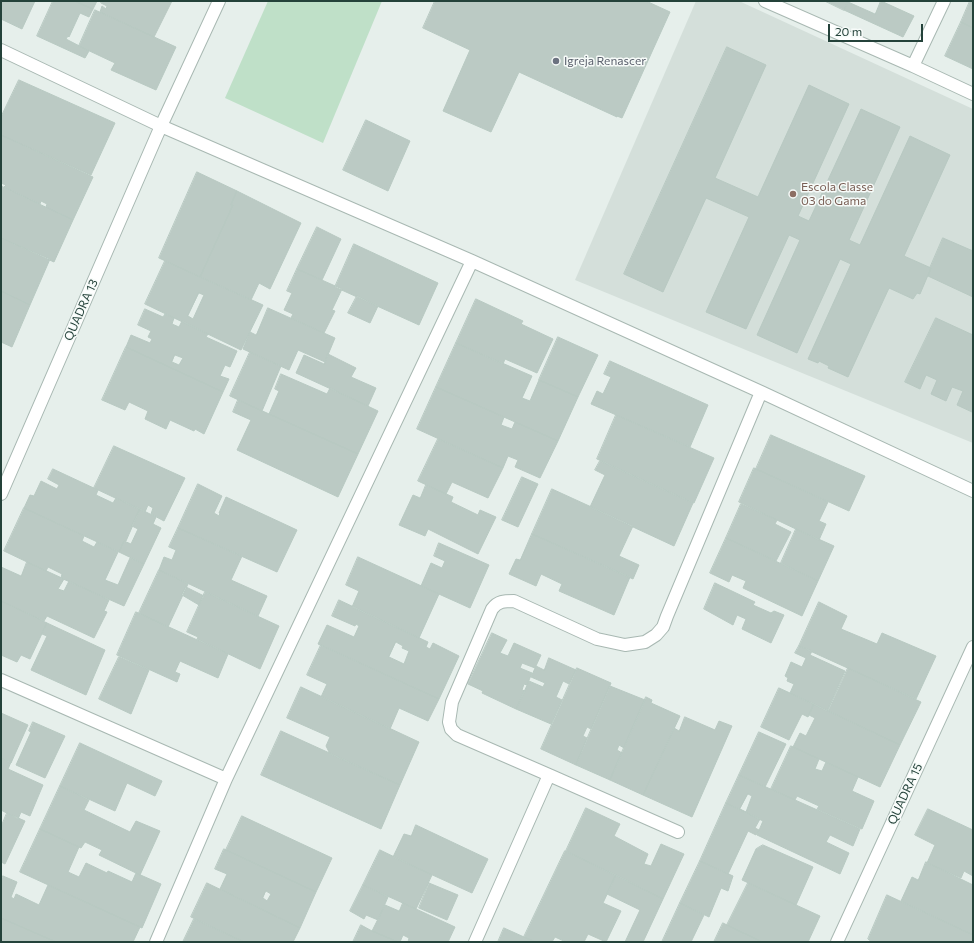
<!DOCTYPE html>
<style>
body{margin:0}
#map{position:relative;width:974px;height:943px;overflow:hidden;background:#e6efeb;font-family:Commissioner,sans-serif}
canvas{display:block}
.frame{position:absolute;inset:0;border:2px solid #24423a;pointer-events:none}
.scale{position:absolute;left:828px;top:24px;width:95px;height:18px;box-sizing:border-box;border:2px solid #24423a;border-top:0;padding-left:5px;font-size:12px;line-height:14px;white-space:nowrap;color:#24423a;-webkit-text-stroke:3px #f7fbf9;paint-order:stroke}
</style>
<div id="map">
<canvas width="974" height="943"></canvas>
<div class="frame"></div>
<div class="scale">20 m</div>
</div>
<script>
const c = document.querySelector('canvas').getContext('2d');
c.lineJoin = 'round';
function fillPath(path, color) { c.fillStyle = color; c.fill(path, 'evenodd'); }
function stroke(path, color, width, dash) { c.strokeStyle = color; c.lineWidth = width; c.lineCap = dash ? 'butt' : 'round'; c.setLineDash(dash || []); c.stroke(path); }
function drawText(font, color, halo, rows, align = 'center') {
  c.font = font + ' Commissioner,sans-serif'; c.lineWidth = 3; c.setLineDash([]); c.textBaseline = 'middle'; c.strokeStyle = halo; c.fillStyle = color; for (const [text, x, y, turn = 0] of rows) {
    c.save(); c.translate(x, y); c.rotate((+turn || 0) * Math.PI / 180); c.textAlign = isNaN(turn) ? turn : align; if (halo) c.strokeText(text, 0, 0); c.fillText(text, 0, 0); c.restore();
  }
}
const built = new Path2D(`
 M696,1H739L973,109V443L575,280Z`);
const green = new Path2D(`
 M268,1H382L323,143L225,98Z`);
const building = new Path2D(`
 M1,1H35L22,29L1,19Z
 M53,1H75L93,9L89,17L80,13L69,37L68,36L66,39L89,51L85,58L37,36Z
 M75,1H97L93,9Z
 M102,1H172L154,37L100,12L102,6L106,9L107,6L101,3Z
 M435,1H646L670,12L622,118L617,116V117L519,72L491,132L443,111L470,50L423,28Z
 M825,1H848L844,10Z
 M881,1L914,16L903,37L844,10L848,2L875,14Z
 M970,1H973V28L961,22Z
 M95,10L176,47L156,90L111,70L115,63L79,46Z
 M961,22L973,28V69L945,56Z
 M727,47L766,65L715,178L758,197L809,85L849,104L798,216L809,221L861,109L900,127L849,240L860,245L910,136L950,155L904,256L931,268L920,294L917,293L913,299L889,288L848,377L828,368L829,366L819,361L818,363L808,359L851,264L840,259L797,353L757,335L800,240L789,235L746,329L706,312L749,217L706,198L663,292L624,274Z
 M19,80L115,123L91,175L1,135V117Z
 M366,120L410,141L388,191L343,170Z
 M1,135L93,177L73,220L46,207L47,204L41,201L40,204L4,187L6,185L1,183Z
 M197,172L237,191L231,205H233L200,277L159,258Z
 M1,186L73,220L54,262L1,238Z
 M237,191L301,223L270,289L259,283L251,300L200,277L233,205H231Z
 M317,227L341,239L322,280L297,269Z
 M1,238L50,259L30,305L1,291Z
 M943,238L973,251V297L928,276L931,268H930Z
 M354,244L438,283L419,325L335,287Z
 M165,261L263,305L241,350L145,304ZM199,293L204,295L193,319L188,316Z
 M297,269L342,289L332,310L335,311L324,333L291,318L293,314L284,310L292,293L287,291Z
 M1,291L30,305L12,347L1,342Z
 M357,296L378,306L370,323L348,313Z
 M476,299L523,321L521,324L553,339L537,373L505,359L503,364L456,343Z
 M268,308L335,338L325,362L298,350L289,370L243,349L250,332L256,335Z
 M145,309L163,317L165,314L174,318L172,324L179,327L182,321L208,334L206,337L237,351L230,367L225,365L220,376L229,379L223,392L126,347L131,335L150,343L152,339L148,337L151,331L138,325ZM175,355L183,358L179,365L172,362Z
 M936,318L973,335V410L972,412L957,405L963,391L952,387L946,401L931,394L937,380L926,375L920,389L905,382Z
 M558,337L598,355L578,397L539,380Z
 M456,343L532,376L522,398L530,401L539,380L578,397L558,441L436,387Z
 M126,347L223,392L204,434L195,429L194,431L170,420L166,429L145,419L148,411L129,402L125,410L102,400Z
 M250,352L281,366L262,411L230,396Z
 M328,354L356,368L351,377L376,388L368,406L296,373L304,355L324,364Z
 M610,361L708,405L690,447L591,404L597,391L603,394L611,377L604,374Z
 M281,374L327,394L330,388L378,411L358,454L269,414L279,391L275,389Z
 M436,387L504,417L501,425L512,429L515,422L558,441L540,478L515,467L518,460L508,456L503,468L417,429Z
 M238,400L358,454L338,497L237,450L251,420L233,412Z
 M616,415L714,458L694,503L597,459Z
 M771,435L865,476L849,511L756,469Z
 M438,439L503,468L488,498L452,482L446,494L418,481Z
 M114,446L185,478L164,521L151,514L153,508L148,505L145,512L94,488Z
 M600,461L693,503L674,546L590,507L605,475L595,470Z
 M754,468L828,502L819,521L826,524L819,540L739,502Z
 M53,469L98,490L96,495L113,503L116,498L140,509L126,541H124L119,552L24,508L30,495L34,496L41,481L57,489L59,485L48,479Z
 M522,477L538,484L518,527L502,520Z
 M198,484L222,496L214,513L219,516L220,513H219L226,497L297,530L277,572L178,528Z
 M426,485L453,497L451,502L478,515L480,510L496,517L478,554L428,529L425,536L399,525L413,495L420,498Z
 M552,489L633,526L619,556L639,565L633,579L532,534Z
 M741,504L777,520L775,524L791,532L776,561L726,538Z
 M24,508L84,536L82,541L94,547L97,542L118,552L105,580L118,585L130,558L144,564L124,606L61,578L62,574L48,567L46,571L4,551Z
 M140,509L156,517L153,524L161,528L144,564L119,552L124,541L131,544L138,529L132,526Z
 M178,528L242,556L231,580L267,596L258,616L159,570L164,557L172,560L176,550L169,547Z
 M796,529L834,546L818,581L781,563Z
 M532,534L630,577L614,615L559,591L562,584L541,574L536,586L509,574L516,559L520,560Z
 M726,538L818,581L802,616L743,588L746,581L732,575L729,582L710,573Z
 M439,543L489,565L470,608L421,586L431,563L442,568L445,561L434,556Z
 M358,557L439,594L419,638L352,607L359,591L346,585Z
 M27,562L64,579L58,589L64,591L69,581L109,600L104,611L107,612L94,638L47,616L44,621L1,601V567L21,576Z
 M159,570L188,584L168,627L139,613Z
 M715,583L755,602L753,605L771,613L774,611L784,615L771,643L742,629L746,619L737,615L733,625L704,609Z
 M186,587L204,596L199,605L182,595Z
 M205,592L279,626L260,669L197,639L198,637L187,632Z
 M339,600L428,642L426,647L430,649L433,643L459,656L439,699L318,644L327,625L354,637L359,626L356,624L355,626L332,616ZM396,642L403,646L402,648L409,651L404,664L389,657Z
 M1,601L47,623L30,659L21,655L17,662L1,655Z
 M819,602L847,616L841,629L877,644L882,633L936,656L916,699L799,646Z
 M136,612L228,654L218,678L180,661L175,672L180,674L177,682L117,655Z
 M47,623L105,650L86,695L31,670L47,636L42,634Z
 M492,633L507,640L500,653L508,656L514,643L541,655L535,668L522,663L520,668L532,673L527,685L524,684L522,690L525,691L516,709L482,693L483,691L468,684Z
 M321,645L439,699L428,721L399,708L390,729L321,697L327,684L307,675Z
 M799,646L812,651L810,655L845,671L827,711L790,693L794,684L787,681L788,678L785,676L791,662L802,667L806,658L795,653Z
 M119,657L149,670L131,714L99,699Z
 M549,658L576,670L569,684L563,681L556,697L562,700L551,724L516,709L529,681L543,687L545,683L531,677L536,666L544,670Z
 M577,668L611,683L591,729L587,727L583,736L587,738L576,765L541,749Z
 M848,668L921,702L900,745L828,711Z
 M610,686L645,700L624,748L619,745L617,750L622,753L610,780L576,765Z
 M301,687L419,742L400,785L330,754L326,746L330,737L287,718Z
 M779,688L814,704L808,717L802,714L789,740L761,727Z
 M646,697L652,700L651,703L680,716L643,795L610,780Z
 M814,704L900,745L880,787L793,747L800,733L806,736L815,718L809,715Z
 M1,713L28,725L11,763L1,758Z
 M685,717L715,730L719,721L732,726L692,817L643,795L674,728L679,731Z
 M33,722L65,736L45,778L16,765L31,732L29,731Z
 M281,731L400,785L381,829L261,775Z
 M759,732L786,744L765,787L739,775Z
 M80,743L162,781L155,796L127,783L115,811L60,786Z
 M791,746L819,759L815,769L822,771L826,762L858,777L852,791L874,801L862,829L817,809L819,806L797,796L795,800L771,789Z
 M1,758L11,762L8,769L43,785L30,816L21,812L18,819L1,810Z
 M739,775L860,829L853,846L830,835L826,842L849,853L840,874L757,835L763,821L726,803ZM748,794L752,796L746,812L740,809Z
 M60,786L89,800L84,810L130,832L136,821L160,831L140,875L99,855L102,850L85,842L81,848L40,829Z
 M726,803L760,819L755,828L759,830L756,835L748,831L728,874L700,861Z
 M586,808L620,824L614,836L648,854L644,864L651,866L661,844L684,854L663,899L566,851Z
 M928,809L973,830V876L964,871L961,878L959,877L927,863L935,845L915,835Z
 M7,813L25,821L5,864L1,862V827Z
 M242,816L332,858L316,892L226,850Z
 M416,825L488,859L472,893L393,857L404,834L411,836Z
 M40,829L79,847L68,872L79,877L86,863L107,873L108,871L132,882L136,873L161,884L142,928L20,872Z
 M763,845L813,867L796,905L742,880L756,849Z
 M224,849L316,892L300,928L220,889L227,874L215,869ZM266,891L271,894L267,901L263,898Z
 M380,850L432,875L416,909L363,885Z
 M565,851L616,875L603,903L621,911L606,942L588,934L584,942H566L555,937L552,942H535L524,937Z
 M700,861L733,876L728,891L721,888L709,917L680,903Z
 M926,862L973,885V935L901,901L912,877L918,880Z
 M616,875L663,899L643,942H625L640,910L607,894Z
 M3,876L17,882L11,897L14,899L16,894L39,905L48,885L140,927L133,942H56L1,918V880Z
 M207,883L300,928L293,942H244L191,917Z
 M429,883L458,895L447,920L419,908Z
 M748,883L820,916L808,942H762L727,925Z
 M363,885L388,897L378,920L366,915L364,919L350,911Z
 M887,895L973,935V942H874L869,940L868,939Z
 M403,903L455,927L448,942H408L409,938L403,935L400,942H398L372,931L385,905L399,911Z
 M680,903L704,915L703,917L691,942H662Z
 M1,918L40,935L56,942H1Z
 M194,919L244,942H183Z
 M723,923L727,925L762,942H714Z
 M361,925L372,931L398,942H353Z
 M504,928L524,937L535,942H498Z`);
const minor = new Path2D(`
 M765,1L913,66L973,94
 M1,50L161,126L472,261L761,392L973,491
 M913,66L944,1
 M1,494L161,126L219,1
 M1,680L226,779
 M549,775L678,832
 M156,942L226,779L472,261
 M475,942L549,775L457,735L451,729L449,722L452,702L492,609C498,601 504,601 514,601L597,639L625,645L645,642L656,635L663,627L667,616L761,392
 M837,942L973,647`);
const markers = [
 [556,61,4,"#6b7280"],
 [793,194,4,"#8d6e63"]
];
const worshipNames = [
 ["Igreja Renascer",564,61]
];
const educationNames = [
 ["Escola Classe",801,187],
 ["03 do Gama",801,201]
];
const streetNames = [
 ["QUADRA 13",81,310,-66],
 ["QUADRA 15",905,794,-65]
];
fillPath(built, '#d4dfda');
fillPath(green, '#bfe0c8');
fillPath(building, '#bbcac4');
stroke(building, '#b8c9c2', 1);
stroke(minor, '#a8b8b2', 14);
stroke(minor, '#fff', 12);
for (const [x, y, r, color] of markers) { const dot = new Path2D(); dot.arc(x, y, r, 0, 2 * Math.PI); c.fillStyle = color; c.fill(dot); stroke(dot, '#f7fbf9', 1.5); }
drawText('12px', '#5b616d', '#f7fbf9', worshipNames, 'left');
drawText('12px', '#785e54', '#f7fbf9', educationNames, 'left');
drawText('12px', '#24423a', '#f7fbf9', streetNames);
</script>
